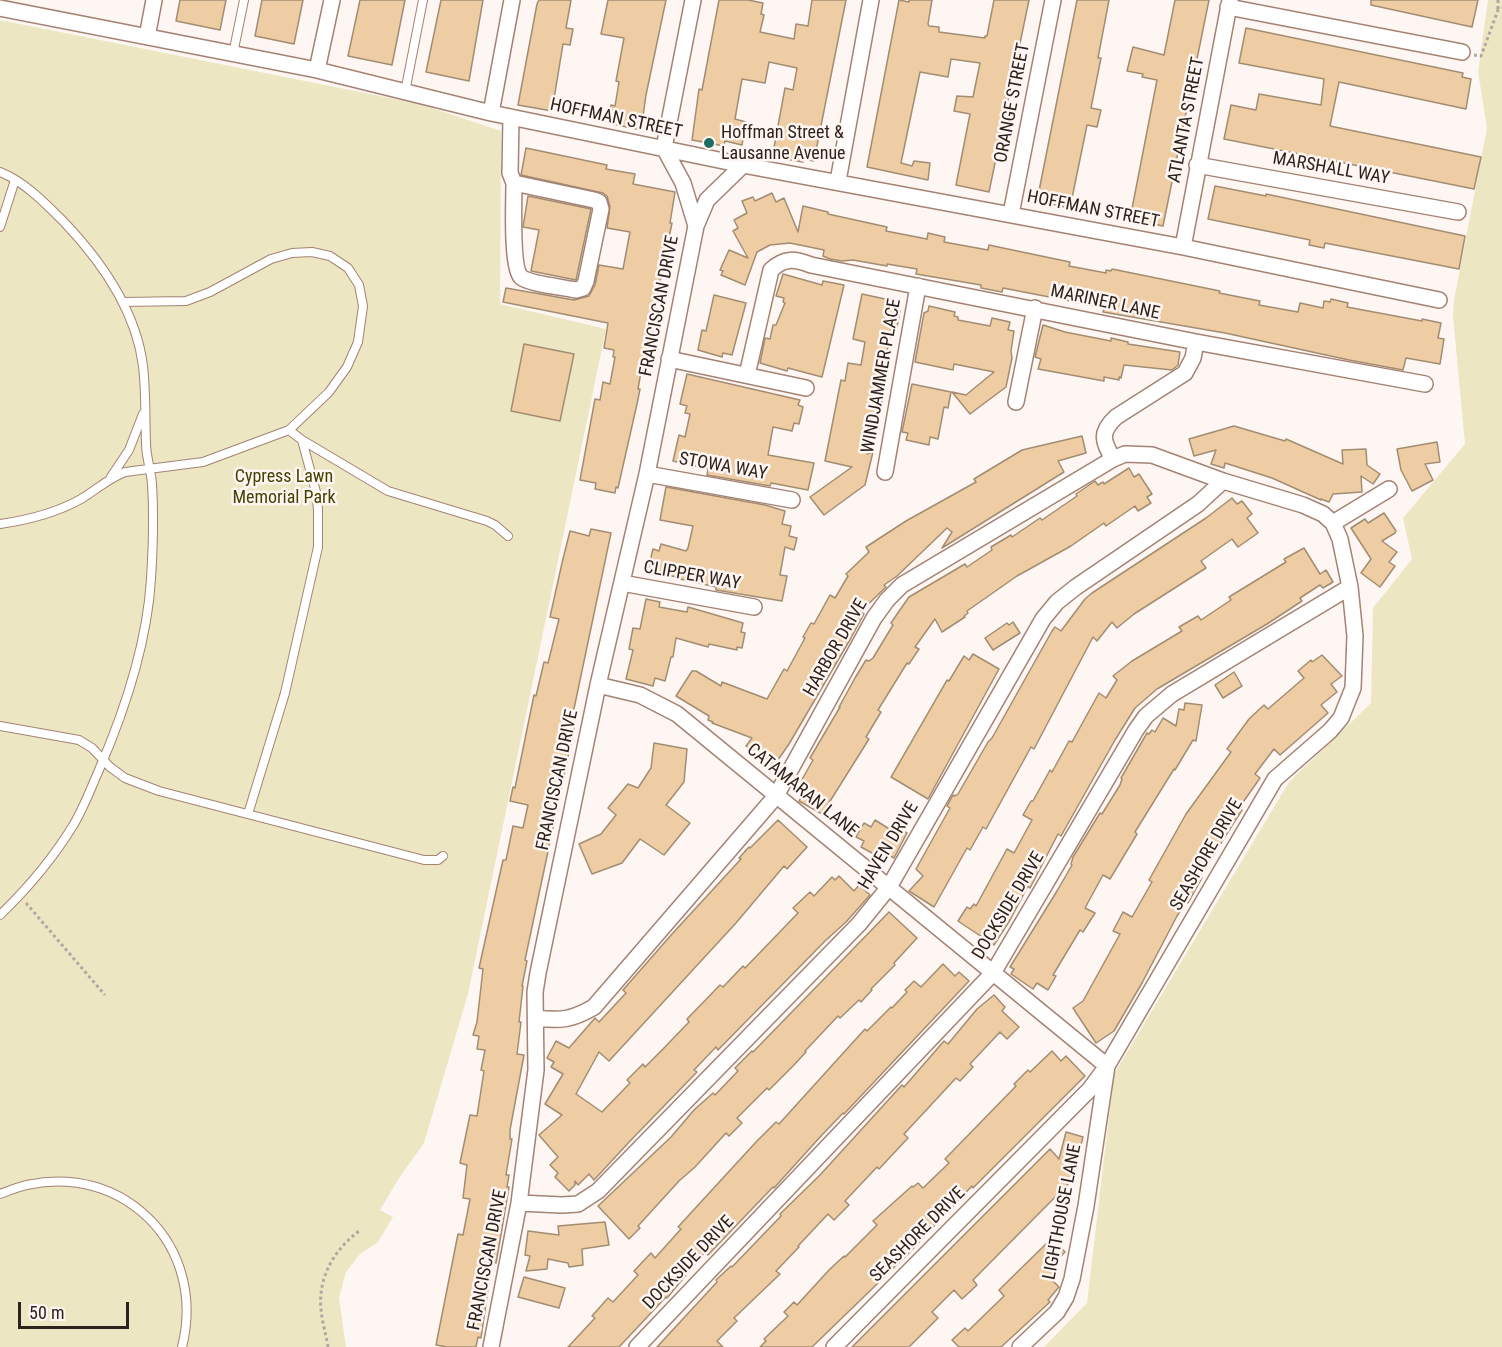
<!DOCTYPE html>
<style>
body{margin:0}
#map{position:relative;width:1502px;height:1347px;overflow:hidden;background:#fef6f3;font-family:"Roboto Condensed",sans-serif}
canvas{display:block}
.scale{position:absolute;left:18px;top:1302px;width:111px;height:27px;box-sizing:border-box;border:3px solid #2f221c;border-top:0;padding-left:8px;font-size:18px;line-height:21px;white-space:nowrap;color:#2f221c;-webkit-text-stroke:4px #fef6f3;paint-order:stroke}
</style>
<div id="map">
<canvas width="1502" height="1347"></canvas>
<div class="scale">50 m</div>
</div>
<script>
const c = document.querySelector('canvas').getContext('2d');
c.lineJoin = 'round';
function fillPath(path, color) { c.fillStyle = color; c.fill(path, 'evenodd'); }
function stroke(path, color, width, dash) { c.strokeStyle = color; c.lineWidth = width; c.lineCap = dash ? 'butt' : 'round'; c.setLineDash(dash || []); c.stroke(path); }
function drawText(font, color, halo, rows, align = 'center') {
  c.font = font + ' "Roboto Condensed",sans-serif'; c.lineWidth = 5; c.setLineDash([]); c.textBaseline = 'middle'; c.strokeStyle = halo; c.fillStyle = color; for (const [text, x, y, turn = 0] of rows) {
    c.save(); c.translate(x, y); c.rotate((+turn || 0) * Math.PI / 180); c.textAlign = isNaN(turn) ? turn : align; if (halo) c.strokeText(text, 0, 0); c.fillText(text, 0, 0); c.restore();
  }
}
const green = new Path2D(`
 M1488,0H1502V1347H1044L1087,1303L1114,1074L1289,782L1371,703L1373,608L1412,559L1403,518L1465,444L1453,316L1454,300L1487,128L1478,72Z
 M0,20L420,104L501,131L500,304L606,329L468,994L424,1143L399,1178L380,1210L393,1217L378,1242L360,1254L346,1272L339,1298L346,1347H0Z`);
const building = new Path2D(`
 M180,0H226L220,30L176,21Z
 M262,0H303L294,44L255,36Z
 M360,0H405L392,65L348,56Z
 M441,0H483L469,81L426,72Z
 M539,0H571L566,28L573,29L570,45L563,44L552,111L518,105L537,4Z
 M608,0H666L646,95L641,130L608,123L611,105L615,106L619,82L616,81L624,38L601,34Z
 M719,0H748L763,3L761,14L764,15L760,32L794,39L796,24L808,26L812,0H846L814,161L804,159L803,162L780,158V154L773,153L785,88L793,90L797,68L769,62L765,83L742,79L735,119L746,122L742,145L725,141L724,146L692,140L699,89L702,90Z
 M899,0L909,2V0H932L928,24L929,26L939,27V32L985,38V36H987L994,0H1029L989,192L956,185L970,114L954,111L957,96L973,97L980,63L951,59L948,77L920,72L901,163L912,166L914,161L930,163L928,180L867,167Z
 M1077,0H1109L1098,58H1101L1091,108L1101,110L1097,127L1087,125L1070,208L1037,201Z
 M1175,0H1209L1163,226L1130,219L1157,80L1142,77L1143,74L1127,71L1133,47L1164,55Z
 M1371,0H1478L1472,27L1371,5Z
 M1246,28L1463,73L1462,77L1471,79L1466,109L1339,82L1330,126L1481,157L1474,189L1224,139L1231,105L1256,110L1259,94L1321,105L1324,79L1239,63Z
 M526,148L607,165L606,169L635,174L633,184L675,192L670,223H672L653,316H655L649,345L646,344L638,389H640L637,404L618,488L616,487L615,493L595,489L596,483L580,480L595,399L600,400L603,382L610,384L615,357H613L614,350L604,348L608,323L503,302L506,288L574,300L589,296L595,285L599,265L623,269L630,232L607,228L610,207L607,196L603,193L521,175Z
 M1215,186L1266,196V194L1465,236L1459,269L1325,243L1324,248L1309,245L1310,240L1208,219Z
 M772,193L776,202L784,198L798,232L803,206L828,212V214L887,227L886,231L927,239L928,233L945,237L944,242L988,250L989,245L1003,248L1070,262L1069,266L1106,273V270L1111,271L1112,269L1220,291L1219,293L1260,301L1259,305L1298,312L1300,303L1323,308L1324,301L1330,302L1331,299L1348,303L1347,307L1422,321V319L1441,323L1438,338L1444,339L1440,364L1406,358L1403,370L1349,360L1225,333L1103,312L1104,309L1099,307L1070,301L1003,288L1002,292L981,288V285L916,274L917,269L887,264V266L853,260L842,261L830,259L823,256L824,250L790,243L770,245L757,252L745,285L721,275L723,271L720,270L729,250L748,258L733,231L738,228L734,220L747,213L742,201L753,197L755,201Z
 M528,196L591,209L576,280L531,271L539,230L523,227Z
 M783,274L822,285L823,281L844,285L822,377L788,368L787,371L760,363L765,338L770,339L773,325H776L785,303L783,302L784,298L776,296Z
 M862,294L899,302L898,310L900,311L897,327L892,326L886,357L883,356L879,377L886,378L879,417H875L868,446L867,454L873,452L865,485L824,515L810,497L852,467L825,461L841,380L845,381L848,363L861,365L865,342L853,339Z
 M714,295L746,303L732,355L723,353L722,357L698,350L702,330L706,331Z
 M929,306L955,312L954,316L958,317V320L990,326L992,318L1010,322L1008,330L1014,331L1011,351L1012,358L1006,387L970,414L952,392L966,395L994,372L954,364L953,370L915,362L924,313L928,311Z
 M1043,325L1065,332L1111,341V338L1128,342V344L1180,352L1178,365L1172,370L1124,365L1121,378L1119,377V380L1104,377V381L1038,369L1041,359L1035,357Z
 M524,344L574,354L560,421L511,411Z
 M687,374L800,400L798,405L803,407L799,424L794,423L792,431L773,427L768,455L814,463L808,490L771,483L770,486L707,475L708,469L673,461L679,435L685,437L690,414L685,413L687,406L680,404Z
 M912,384L951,392L948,408L944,407L938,439L930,437L929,445L906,440L908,433L902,432Z
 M1234,426L1285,441L1286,439L1343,464L1342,450L1366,449L1367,465L1380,474L1373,484L1361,476L1362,492L1333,494L1329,502L1321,499V500L1272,478L1225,463L1224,468L1211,464L1216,450L1194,456L1189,439Z
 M1082,436L1086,453L1058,461L1064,472L942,548L952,532L947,528L897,576L884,585L886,587L860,612L864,614L851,638L789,744L773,767L746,746L752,738L712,723L713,722L708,720L709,716L676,696L692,671H696L721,686L722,682L767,699L784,669L787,671L805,638L803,637L811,623L814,624L830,595L835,598L848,576L846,574L869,552L866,547L906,521L976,482L974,479L1022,450Z
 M1437,442L1440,462L1425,464L1433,480L1412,491L1401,470L1397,449Z
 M1129,468L1134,477L1139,474L1152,494L1147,497L1151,503L1138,511L1135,506L1106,526L1104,523L1071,546L1017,576L967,611L968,613L964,616L965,617L942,632L935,619L915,647L919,649L909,664L907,663L878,710L881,712L866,737L869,739L822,814L799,801L803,794L796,790L813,760L810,758L840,707H839L855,678L866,660L869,661L873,658L893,625L891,623L895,617L909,597L965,564L967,567L992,550L991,547L1011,535L1012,537L1040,518L1042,520L1077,496L1076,494L1095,481L1098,485L1103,482L1104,484Z
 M666,487L765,505L785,511L782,524L791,526L789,536L797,538L794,550L785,547L780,575L787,576L782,601L716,590V587L680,579V578L648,570L653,549L659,551L661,544L686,551L688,548L693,526L660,520Z
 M1232,498L1237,504L1242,501L1252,514L1247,518L1258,533L1238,547L1232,539L1201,561L1206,568L1134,614L1117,628L1112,622L1097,641L1093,637L1034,749L1031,747L986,829L983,827L970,850L967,848L934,907L909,891L923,876L916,869L950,808L947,806L953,795L955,796L958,794L988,742L992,738L1052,631L1055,627L1061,631L1085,599L1092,593L1206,518Z
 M1384,513L1396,531L1395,533L1382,541L1397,552L1389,562L1395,566L1380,587L1361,573L1371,559L1351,528L1365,519L1368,523Z
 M591,529L611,533L571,723L575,724L525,960L527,961L522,986H523L519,1022H521L517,1054L524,1055L510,1130V1139H512L506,1175H509L507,1187H509L501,1235L496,1263L492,1262L481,1338L478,1337L476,1347H447L436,1345L458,1234L463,1235L470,1199L463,1198L467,1165L460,1163L470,1115L477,1116L484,1071L481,1070L485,1050L477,1049L479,1036L473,1035L477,1022L483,969L479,968L503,860H506L513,826L523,828L528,805L510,801L513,787L515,788L534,695L536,696L544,662L548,663L559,619L550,617L562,563L570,531L589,536Z
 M1304,548L1320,574L1326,570L1333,582L1323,588L1320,585L1300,598L1302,601L1267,624L1157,689L1135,708L1115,740L1061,836L1058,834L1030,888L1028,886L1010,920L994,945L958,921L967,907L970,909L974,904L976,906L1007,849L1014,853L1032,820L1023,815L1031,801H1033L1050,770L1052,772L1069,741L1072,742L1099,693L1106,698L1117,680L1113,676L1132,661L1182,631L1179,627L1198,616L1201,620L1231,600L1229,597L1286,562L1284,559Z
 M646,599L660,602L659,607L687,612L688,607L743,623L741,632L745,633L742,648L737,647V650L709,644L708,647L676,638L673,657H671L665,681L655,678L653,686L626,679L633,650L629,649L633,628L640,629Z
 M1013,622L1020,633L993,650L985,638L1007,623L1009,625Z
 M973,654L999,669L928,799L891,777L947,680L949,681L964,656L969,660Z
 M1322,655L1342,676L1331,684L1337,692L1321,705L1328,713L1280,755L1274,749L1255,774L1260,778L1239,808L1242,810L1200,876L1202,878L1188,903L1186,902L1177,916L1142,983L1114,1031L1096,1043L1073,1008L1083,1001L1120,934L1113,931L1123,912L1132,917L1152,882L1149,880L1186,814L1231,752L1227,749L1249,719L1264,705L1268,709L1304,678L1298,671L1311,660L1312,662Z
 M1234,672L1242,686L1223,698L1215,685Z
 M1185,703L1202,705L1196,741L1193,740L1175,770L1174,769L1135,832L1137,834L1110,879L1103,875L1085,908L1095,913L1083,932L1080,930L1053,975L1056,976L1048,990L1037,983L1033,989L1011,974L1014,969L1010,967L1057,891L1072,865L1071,864L1073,857L1100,813L1102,814L1120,785L1122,779L1121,778L1147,733L1149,734L1152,730L1155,732L1163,718L1176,726L1179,709L1184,710Z
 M654,743L687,749L684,782L666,805L690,823L664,855L640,839L622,863L592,874L579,844L601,834L616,815L608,808L628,784L638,788L651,768Z
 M778,820L807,847L787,869L784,866L736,923L609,1061L599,1052L576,1094L602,1112L630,1083L627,1080L643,1064L645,1067L663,1049L689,1022L687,1019L720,985L723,987L743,966L745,968L774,938L798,913L793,908L810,892L814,896L832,877L835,880L839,876L854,891L859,885L870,895L846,922L825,941L718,1050L716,1047L694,1070L697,1072L631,1140L594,1180L589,1174L578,1185L575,1181V1185L569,1191L555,1177L558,1173L550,1165L558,1157L539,1135L562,1115L545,1104L563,1074L551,1067L554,1062L547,1058L556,1041L569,1048L595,1018L599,1022L626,993L623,990L672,934L741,859L739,858L749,847L750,848Z
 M875,820L891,830L894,825L907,833L894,858L885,853L881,858L861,847L864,841L856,837L864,823L871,827Z
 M889,912L917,938L894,963L895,965L871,989L872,990L861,1002L859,1000L840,1018L838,1016L805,1051L806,1052L793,1066L769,1090L767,1088L737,1118L742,1123L729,1136L726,1133L695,1167L679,1181L638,1226L640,1228L629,1239L598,1206L671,1137L694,1110L713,1093L715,1095L738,1071L735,1068L752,1051L753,1052Z
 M943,964L955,976L959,972L969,981L844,1114L843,1113L821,1136L774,1188L773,1187L708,1255L705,1252L667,1298L666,1297L619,1347H568L595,1318L592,1316L608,1298L613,1302L638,1275L634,1271L651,1253L655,1258L681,1229L678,1227L756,1142L776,1122L779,1124L865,1029L867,1031L891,1007L892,1008L907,992L905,990L914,981L921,987Z
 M994,995L1005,1007L1002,1011L1019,1027L1007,1039L1000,1032L970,1064L973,1067L960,1081L956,1078L904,1134L908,1138L879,1169L877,1167L845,1201L849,1205L834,1220L828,1214L798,1246L799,1247L776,1271L780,1274L734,1318L737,1321L717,1341L723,1347H657L717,1282L716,1280L731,1266L732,1267L781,1216L780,1214L820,1175L902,1085L904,1087L944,1041L948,1044L977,1009Z
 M1052,1051L1061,1061L1066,1056L1085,1076L973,1188L972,1186L907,1255L812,1347H760L766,1341L764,1339L788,1316L784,1312L794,1302L797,1305L829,1270L844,1256L845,1257L877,1225L873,1221L912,1186L913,1187L918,1183L923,1188L949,1163L945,1159L1016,1086L1014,1084L1028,1070L1030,1072Z
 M1066,1132L1083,1137L1072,1180L973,1280L977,1285L962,1299L954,1290L932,1312L938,1318L909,1347H852L1050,1149L1059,1159Z
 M605,1222L609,1245L582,1249L583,1265L569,1267L568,1263L548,1259L547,1269L526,1271L530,1256L525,1255L528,1231L559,1235L558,1226Z
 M1052,1238L1065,1252L1051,1266L1056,1272L1050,1278L1059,1287L1048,1300L1050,1302L1001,1347H959L952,1340L965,1328L968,1331L1004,1296L999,1290Z
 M524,1277L565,1288L559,1308L518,1297Z`);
const path = new Path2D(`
 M1498,0V10
 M1474,55L1481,56L1498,10L1502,8
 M26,903L105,995
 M328,1347C326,1334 322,1322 321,1309C318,1277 334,1250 359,1231`);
const service = new Path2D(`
 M233,54L244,0
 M405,92L423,0
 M0,172C25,182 45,203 64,222C102,262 136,310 143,366C146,392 145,418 146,443C146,457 151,470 152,484C154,515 153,548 151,579C147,645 125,710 99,770C91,788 84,807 74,824C54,857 28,888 0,915
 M0,227L15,180
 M289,430L302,440L388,491L487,521L495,525L508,536
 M111,477L129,450L143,414
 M0,524C28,520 56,513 81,499C96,490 109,478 125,472L203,462L289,430L329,392L347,367L358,342L363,306L359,285L348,268L330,256L312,252L292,253L271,259L210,292L186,301L123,302
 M0,726L79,740L92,748L110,767L125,778L159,791L424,860H438L443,856
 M248,814L285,693L318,547V509L316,492L302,440
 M0,1194C105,1148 210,1235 182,1347`);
const minor = new Path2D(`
 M693,0L664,148L683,183L696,226
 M1228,7L1462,52
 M0,8L317,70L491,113L743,165L1183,247L1439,300
 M147,37L154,0
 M317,70L332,0
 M491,113L512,0
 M511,117L510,173L514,183C514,200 511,267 521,277C529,284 563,287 576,290L583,288L586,281L601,209L599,202L594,200L514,183
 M1197,165L1458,212
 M838,181L871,0
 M1011,214L1053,0
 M1183,247L1230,0
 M669,359L806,388
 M747,375L771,270C785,257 795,259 811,265L1196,342L1425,384
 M1016,402L1035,308
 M885,472L918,286
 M647,474L792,500
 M1333,523L1389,489
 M622,583L754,607
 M598,685L640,695L677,714L1107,1066L1086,1206L1072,1279L1066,1297L1057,1312L1020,1347
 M536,1018C560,1021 572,1020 594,1007L776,796L874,618L887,600L902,585L1113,459C1103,441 1099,433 1116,417L1185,373L1193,358L1196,342
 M519,1203L562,1205L578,1204L598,1191L859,924L889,887L1043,619L1057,602L1076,587L1198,504L1223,481
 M491,1347L519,1203L536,1070L535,992L538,973L598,685L647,474L696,226L707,200L743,165
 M637,1347L993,973L1136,730L1146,716L1172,694L1350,587
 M834,1347L1090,1089L1107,1066L1275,779L1330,731L1341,718L1353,688L1355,636L1350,587L1340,539L1333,523L1323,514L1303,505L1223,481L1152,455L1125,454L1113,459`);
const markers = [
 [709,143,6,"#216b63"]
];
const streetNames = [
 ["ORANGE STREET",1013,103,-79],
 ["HOFFMAN STREET",616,119,12],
 ["ATLANTA STREET",1187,120,-79],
 ["MARSHALL WAY",1331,169,10],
 ["HOFFMAN STREET",1093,210,11],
 ["MARINER LANE",1105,303,12],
 ["FRANCISCAN DRIVE",660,306,-79],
 ["WINDJAMMER PLACE",882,376,-80],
 ["STOWA WAY",723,467,10],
 ["CLIPPER WAY",692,576,10],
 ["HARBOR DRIVE",836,648,-60],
 ["FRANCISCAN DRIVE",558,780,-78],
 ["CATAMARAN LANE",802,791,39],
 ["HAVEN DRIVE",889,846,-59],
 ["SEASHORE DRIVE",1207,855,-60],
 ["DOCKSIDE DRIVE",1009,906,-59],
 ["LIGHTHOUSE LANE",1063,1212,-79],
 ["SEASHORE DRIVE",918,1235,-45],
 ["FRANCISCAN DRIVE",488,1260,-79],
 ["DOCKSIDE DRIVE",689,1263,-46]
];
const poiNames = [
 ["Hoffman Street &",721,133],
 ["Lausanne Avenue",721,154]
];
const parkNames = [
 ["Cypress Lawn",284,477],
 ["Memorial Park",284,498]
];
fillPath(green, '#ece7c2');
fillPath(building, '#eecda4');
stroke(building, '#a38d72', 1.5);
stroke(service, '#a48274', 10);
stroke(minor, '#a48274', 18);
stroke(path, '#b0a6a2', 3, [3, 3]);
stroke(service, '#fff', 8);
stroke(minor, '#fff', 15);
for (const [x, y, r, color] of markers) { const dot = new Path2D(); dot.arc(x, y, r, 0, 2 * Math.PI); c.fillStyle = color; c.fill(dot); stroke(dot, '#fef6f3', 2); }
drawText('18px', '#2f221c', '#fef6f3', streetNames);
drawText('18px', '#2f221c', '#fef6f3', poiNames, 'left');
drawText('18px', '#484000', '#fef6f3', parkNames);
</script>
